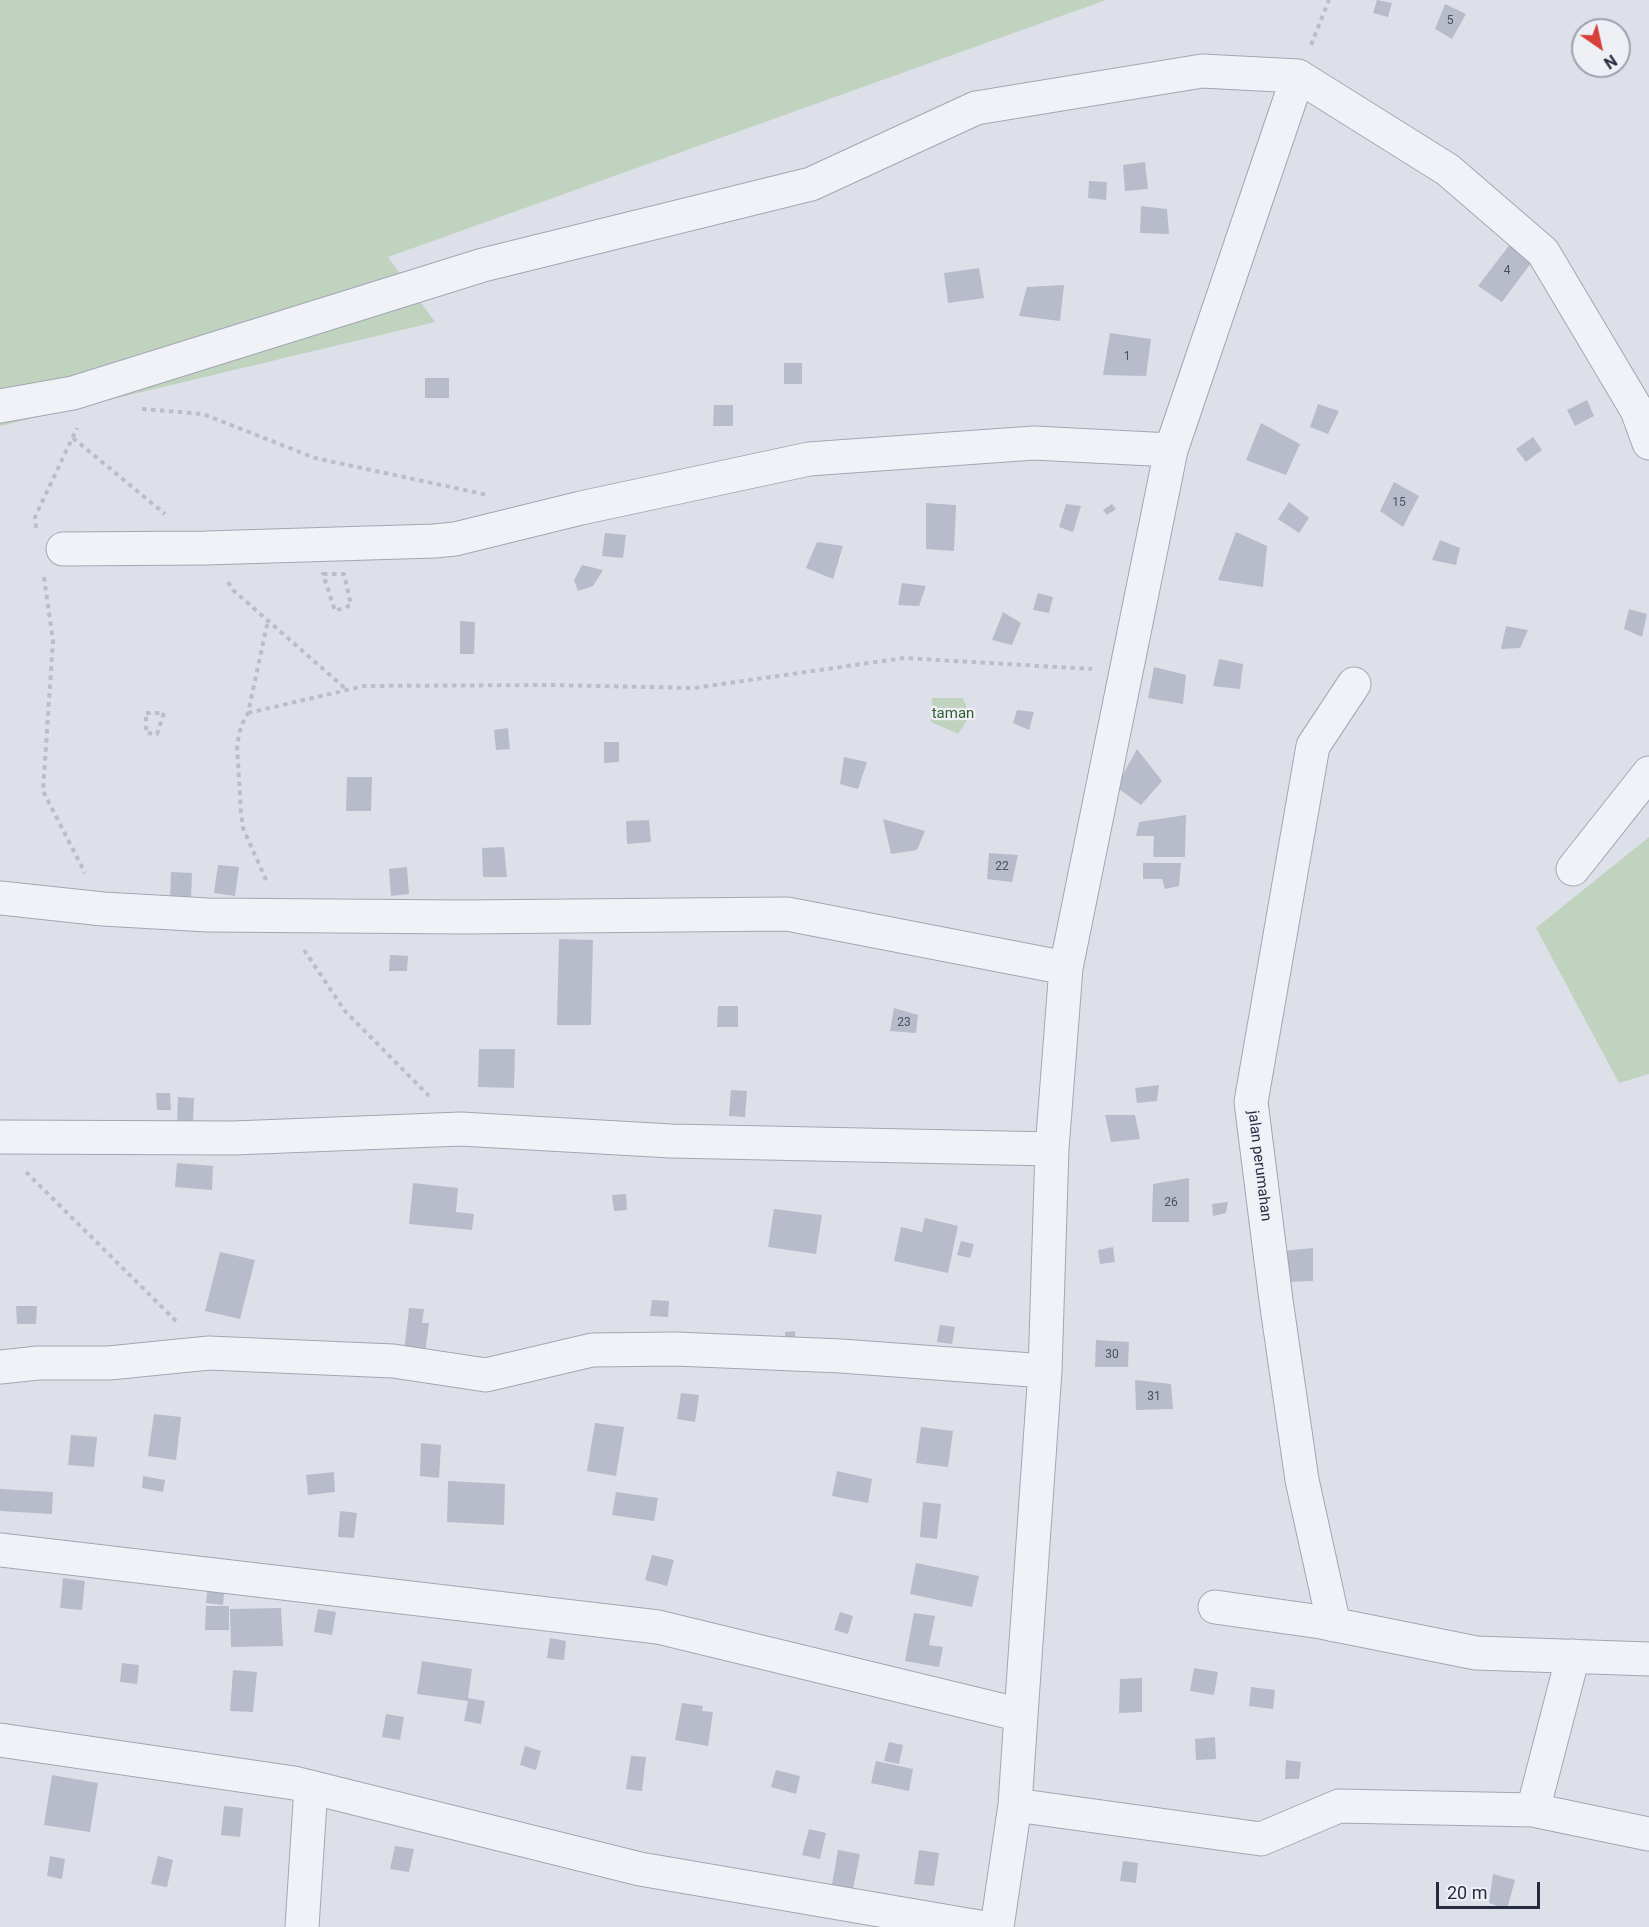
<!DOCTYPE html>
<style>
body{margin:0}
#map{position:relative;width:1649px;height:1927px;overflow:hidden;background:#dee0e9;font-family:Roboto,sans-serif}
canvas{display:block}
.north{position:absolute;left:1571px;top:18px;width:60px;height:60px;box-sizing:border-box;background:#eef0f6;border:2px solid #9ea1ad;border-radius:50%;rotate:146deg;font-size:16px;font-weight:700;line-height:24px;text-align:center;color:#262b40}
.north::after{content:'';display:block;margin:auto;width:21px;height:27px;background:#d63f3a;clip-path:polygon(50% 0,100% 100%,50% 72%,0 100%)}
.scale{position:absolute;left:1436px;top:1882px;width:104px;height:27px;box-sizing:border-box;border:3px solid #262b40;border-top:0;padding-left:8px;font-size:18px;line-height:21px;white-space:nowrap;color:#262b40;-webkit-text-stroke:4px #eef0f6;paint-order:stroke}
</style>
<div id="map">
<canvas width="1649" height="1927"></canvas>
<div class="north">N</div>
<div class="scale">20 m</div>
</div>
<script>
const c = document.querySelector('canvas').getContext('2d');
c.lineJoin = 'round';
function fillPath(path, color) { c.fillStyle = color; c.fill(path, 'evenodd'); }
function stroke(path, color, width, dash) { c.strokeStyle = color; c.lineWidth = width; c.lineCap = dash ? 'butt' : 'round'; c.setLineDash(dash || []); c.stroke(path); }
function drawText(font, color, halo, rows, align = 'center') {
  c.font = font + ' Roboto,sans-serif'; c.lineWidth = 4.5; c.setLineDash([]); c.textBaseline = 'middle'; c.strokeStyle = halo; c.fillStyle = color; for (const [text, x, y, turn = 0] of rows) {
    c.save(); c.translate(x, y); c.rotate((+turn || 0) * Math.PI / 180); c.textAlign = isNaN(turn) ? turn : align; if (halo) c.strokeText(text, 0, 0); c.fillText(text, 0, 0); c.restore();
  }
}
const green = new Path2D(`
 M0,0H1106L388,257L435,322L0,426Z
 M932,698H963L970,716L958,734L931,722Z
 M1649,837V1074L1619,1083L1536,928Z`);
const building = new Path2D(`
 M1377,0L1392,3L1388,17L1373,13Z
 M1445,4L1466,14L1452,39L1435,29Z
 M1145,162L1148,189L1125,191L1123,165Z
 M1089,181L1107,182L1106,200L1088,198Z
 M1141,206L1167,209L1169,234L1140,233Z
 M1514,239L1537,255L1502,302L1478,286Z
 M979,268L984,298L948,303L944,273Z
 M1064,285L1060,321L1019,316L1027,287Z
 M1110,333L1151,339L1146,376L1103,375Z
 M784,363H802V384H784Z
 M425,378H449V398H425Z
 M1587,400L1594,416L1575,426L1567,410Z
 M1318,404L1339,411L1328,434L1310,427Z
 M714,405H733V426H713Z
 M1261,423L1300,444L1286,475L1246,460Z
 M1533,437L1542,450L1526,462L1516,449Z
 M1394,482L1419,496L1403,527L1380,511Z
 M1289,502L1309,518L1299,533L1278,519Z
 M926,503L956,505L954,551L926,549Z
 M1066,504L1081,506L1073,532L1059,527Z
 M1112,504L1116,509L1107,515L1103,510Z
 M1236,532L1267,546L1263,587L1218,580Z
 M605,533L626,535L623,558L602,556Z
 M1440,540L1460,548L1456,565L1432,560Z
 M817,542L843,546L833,579L806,568Z
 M582,565L603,570L593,586L578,591L574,580Z
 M902,583L926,586L919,606L898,605Z
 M1038,593L1053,597L1049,613L1033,610Z
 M1629,609L1647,614L1642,637L1624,629Z
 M1003,612L1021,623L1012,645L992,640Z
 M460,621L475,622L474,654H460Z
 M1506,626L1528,630L1520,648L1501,649Z
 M1219,659L1243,664L1240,689L1213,686Z
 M1154,667L1186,675L1183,704L1148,698Z
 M1017,710L1034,712L1029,730L1013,723Z
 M508,728L510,749L496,750L494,730Z
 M604,742H619V762L604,763Z
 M1137,749L1162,781L1141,805L1116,787Z
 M844,757L867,762L858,789L840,784Z
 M347,777H372L371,811H346Z
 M1186,815L1185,857H1153L1154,836H1136L1139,822Z
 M883,819L925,831L917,850L891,854Z
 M649,820L651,842L627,844L626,821Z
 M504,847L507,877H483L482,848Z
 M989,853L1018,855L1012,882L987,879Z
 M1143,863H1181L1179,886L1165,889L1162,879H1143Z
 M218,865L239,867L235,896L214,893Z
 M407,867L409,894L391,896L389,869Z
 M171,872L192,873L191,900L170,899Z
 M559,939L593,940L591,1025H557Z
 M390,955L408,956L407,971H389Z
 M718,1006H738V1027H717Z
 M894,1008L918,1015L916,1033L890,1031Z
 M479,1049H515L514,1088L478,1087Z
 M1159,1085L1157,1101L1137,1103L1135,1088Z
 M731,1090L747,1091L745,1117L729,1116Z
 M156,1093H170L171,1110H157Z
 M178,1097L194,1098L193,1125L177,1124Z
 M1105,1115H1135L1140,1139L1111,1142Z
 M177,1163L213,1166L212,1190L175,1187Z
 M1189,1178V1222H1152L1153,1184Z
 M413,1183L458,1188L456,1212L474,1214L472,1230L409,1224Z
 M626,1194L627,1210L614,1211L612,1195Z
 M1228,1202L1226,1213L1213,1216L1212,1204Z
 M774,1209L822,1215L816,1254L768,1247Z
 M925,1218L958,1226L948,1273L894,1261L901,1227L922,1232Z
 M961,1241L974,1244L970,1258L957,1255Z
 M1113,1247L1115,1262L1100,1264L1098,1250Z
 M1313,1248V1281L1286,1282L1282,1251Z
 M220,1252L255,1260L240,1319L205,1311Z
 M652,1300L669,1301L668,1317L650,1316Z
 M16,1306H37L36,1324H17Z
 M409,1308L424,1309L422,1323H429L425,1354L404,1352Z
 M940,1325L955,1327L952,1344L937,1342Z
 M795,1331L796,1348H785V1332Z
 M1096,1340L1129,1342L1128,1367H1095Z
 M1135,1380L1171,1384L1173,1409L1136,1410Z
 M681,1393L699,1395L695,1422L677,1419Z
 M154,1414L181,1417L176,1460L148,1456Z
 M595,1423L624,1427L616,1476L587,1471Z
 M921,1427L953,1431L948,1467L916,1463Z
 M71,1435L97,1437L94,1467L68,1465Z
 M421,1443L441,1445L439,1478L420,1476Z
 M837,1471L872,1479L868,1503L832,1496Z
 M334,1472L335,1492L308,1495L306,1475Z
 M143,1476L165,1480L163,1492L142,1488Z
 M448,1481L505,1484L504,1525L447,1522Z
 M0,1489L53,1492L52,1514L0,1511Z
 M616,1492L658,1498L654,1521L612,1515Z
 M923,1502L941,1504L937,1539L920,1537Z
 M340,1511L357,1513L354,1538L338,1537Z
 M652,1555L674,1560L667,1586L645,1580Z
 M916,1563L979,1576L972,1607L910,1594Z
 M63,1578L85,1581L82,1610L60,1608Z
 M208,1582L225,1583L223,1605L206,1603Z
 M206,1606H229V1630H205Z
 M281,1608L283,1646L231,1647L230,1609Z
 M318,1609L336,1612L332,1635L314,1632Z
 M840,1612L853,1616L848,1634L834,1630Z
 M914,1613L935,1616L929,1645L943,1647L939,1667L905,1661Z
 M550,1638L566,1641L564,1660L547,1658Z
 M422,1661L472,1669L468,1698L485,1701L481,1724L464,1721L468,1701L417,1694Z
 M122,1663L139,1665L137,1684L120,1682Z
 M1194,1668L1218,1672L1214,1695L1190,1691Z
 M233,1670L257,1672L253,1712L230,1711Z
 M1142,1678V1712L1119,1713L1120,1679Z
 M1251,1687L1275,1690L1273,1709L1249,1706Z
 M682,1703L703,1706L702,1711L713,1712L708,1746L675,1740Z
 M386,1714L404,1717L400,1740L382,1737Z
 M1215,1737L1216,1759L1196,1760L1195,1739Z
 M889,1742L903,1745L899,1764L884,1761Z
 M525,1746L541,1751L536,1770L520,1765Z
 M631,1756L646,1757L642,1791L626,1789Z
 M1286,1760L1301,1762L1299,1779H1285Z
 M876,1761L913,1769L909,1791L871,1783Z
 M776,1770L800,1776L796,1794L771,1787Z
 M52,1775L98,1783L90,1832L44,1825Z
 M224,1806L243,1808L240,1837L221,1835Z
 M809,1829L826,1833L820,1859L802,1855Z
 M395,1846L414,1849L409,1872L390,1869Z
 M838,1850L860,1854L853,1889L832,1885Z
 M919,1850L939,1853L934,1886L914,1884Z
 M50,1856L65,1859L62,1879L47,1876Z
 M158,1856L173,1860L167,1887L151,1884Z
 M1123,1861L1138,1863L1136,1883L1120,1881Z
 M1493,1874L1515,1880L1507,1909L1489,1903Z`);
const path = new Path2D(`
 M1311,45L1329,0
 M142,409L203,414L315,458L488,495
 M73,438L165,514
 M36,528L35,517L77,428
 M323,574H344L351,605L335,611Z
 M44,577L53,641L43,791L85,873
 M228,582L233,590L347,690
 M146,713H164L157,734L146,733Z
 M248,713L364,686L551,685L694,688L904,658L1092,669
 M266,880L243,828L241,813L237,745L241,726L248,713L268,620
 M304,950L345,1011L429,1096
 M26,1172L178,1323`);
const minor = new Path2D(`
 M0,406L73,393L483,265L811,184L976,108L1202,71L1298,76L1448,170L1543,252L1637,410L1649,443
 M63,549L206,548L434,541L455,539L581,508L809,459L1034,443L1171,450
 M1573,869L1649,773
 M0,898L103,909L208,915L464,917L787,914L1066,968
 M0,1137L234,1138L461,1129L671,1141L1052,1149
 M0,1367L38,1363H109L209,1353L393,1361L486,1375L592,1350L676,1349L841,1356L1045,1371
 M0,1550L658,1627L1021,1715
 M1215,1607L1321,1622L1476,1653L1649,1659
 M1334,1625L1302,1480L1276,1300L1251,1102L1313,746L1354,684
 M0,1740L294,1783L640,1869L979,1927
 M1015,1805L1261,1839L1339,1806L1533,1810L1649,1834
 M1533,1810L1573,1656
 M302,1927L311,1787
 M997,1927L1015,1805L1021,1715L1045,1371L1052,1149L1066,968L1171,450L1298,76`);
const numberNames = [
 ["5",1450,21],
 ["4",1507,271],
 ["1",1127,357],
 ["15",1399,503],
 ["22",1002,867],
 ["23",904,1023],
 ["26",1171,1203],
 ["30",1112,1355],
 ["31",1154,1397]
];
const parkNames = [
 ["taman",953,714]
];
const streetNames = [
 ["jalan perumahan",1259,1166,83]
];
fillPath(green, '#c0d3bf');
fillPath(building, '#b8bbc9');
stroke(minor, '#a3a6b3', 35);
stroke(path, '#bcbec7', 4, [4.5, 4.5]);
stroke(minor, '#f1f2f7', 33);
drawText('12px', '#4a4f62', null, numberNames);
drawText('15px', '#335d33', '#eef0f6', parkNames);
drawText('15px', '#262b40', '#eef0f6', streetNames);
</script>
